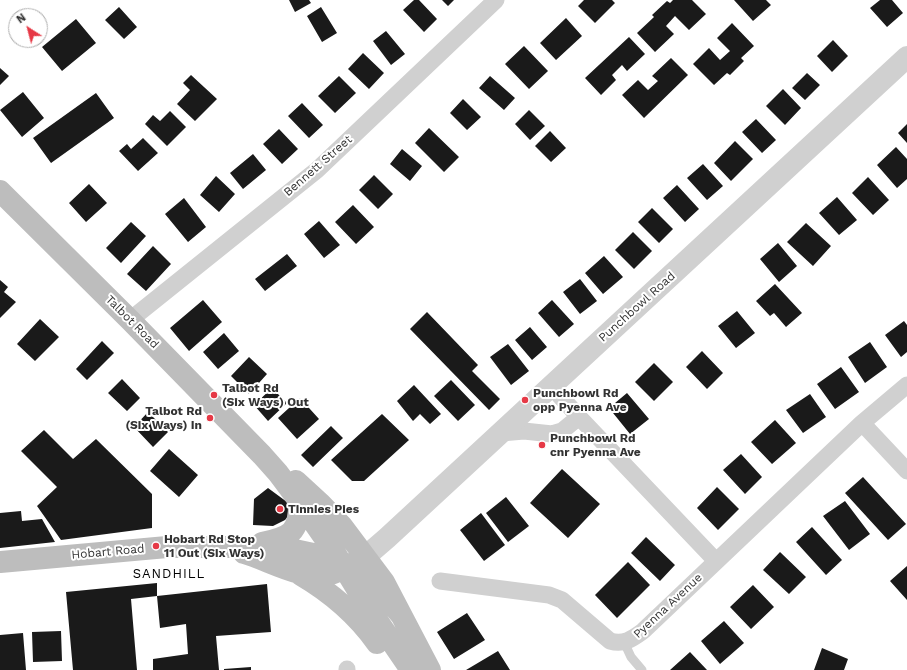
<!DOCTYPE html>
<style>
body{margin:0}
#map{position:relative;width:907px;height:670px;overflow:hidden;background:#fff;font-family:"Work Sans",sans-serif}
canvas{display:block}
.north{position:absolute;left:8px;top:8px;width:40px;height:40px;box-sizing:border-box;background:#fff;border:1px solid #adadad;border-radius:50%;rotate:324deg;font-size:11px;font-weight:700;line-height:16px;text-align:center;color:#333}
.north::after{content:'';display:block;margin:auto;width:14px;height:18px;background:#e63946;clip-path:polygon(50% 0,100% 100%,50% 72%,0 100%)}
</style>
<div id="map">
<canvas width="907" height="670"></canvas>
<div class="north">N</div>
</div>
<script>
const c = document.querySelector('canvas').getContext('2d');
c.lineJoin = 'round';
function fillPath(path, color) { c.fillStyle = color; c.fill(path, 'evenodd'); }
function stroke(path, color, width, dash) { c.strokeStyle = color; c.lineWidth = width; c.lineCap = dash ? 'butt' : 'round'; c.setLineDash(dash || []); c.stroke(path); }
function drawText(font, color, halo, rows, align = 'center') {
  c.font = font + ' "Work Sans",sans-serif'; c.lineWidth = 4; c.setLineDash([]); c.textBaseline = 'middle'; c.strokeStyle = halo; c.fillStyle = color; for (const [text, x, y, turn = 0] of rows) {
    c.save(); c.translate(x, y); c.rotate((+turn || 0) * Math.PI / 180); c.textAlign = isNaN(turn) ? turn : align; if (halo) c.strokeText(text, 0, 0); c.fillText(text, 0, 0); c.restore();
  }
}
const building = new Path2D(`
 M289,0H309L311,3L295,12Z
 M414,0H419L437,19L424,32L403,10Z
 M442,0H454L448,6Z
 M584,0H612L615,3L595,23L578,6Z
 M673,0H692L706,14L689,30L675,16L666,26L674,34L655,52L637,33L654,17L652,15L667,1L670,3Z
 M734,0H766L771,5L753,21Z
 M880,0H892L903,13L887,27L870,8Z
 M119,7L137,27L124,39L105,20Z
 M321,7L337,33L322,42L307,16Z
 M566,18L582,36L556,60L540,43Z
 M76,19L96,43L62,71L42,47Z
 M732,23L754,46L741,58L744,61L730,75L727,73L714,85L693,64L709,48L720,60L730,51L717,38Z
 M386,31L405,54L391,65L373,41Z
 M629,37L645,54L627,71L622,65L612,75L616,80L601,95L585,78Z
 M833,40L848,56L832,72L817,56Z
 M524,46L548,71L529,89L505,64Z
 M363,53L384,73L369,89L348,69Z
 M671,58L688,75L644,118L622,95L638,80L648,90L658,81L652,76Z
 M0,68L9,76L0,85Z
 M807,73L820,85L805,100L792,88Z
 M191,75L217,99L195,121L177,104L190,90L183,83Z
 M339,76L356,93L335,113L318,96Z
 M490,76L515,98L504,110L479,88Z
 M783,89L801,108L785,125L766,106Z
 M23,92L44,118L22,137L0,110Z
 M96,93L114,118L51,163L33,138Z
 M463,99L481,117L467,130L450,113Z
 M302,103L323,125L309,138L288,116Z
 M529,110L545,126L530,140L515,124Z
 M170,111L186,127L167,146L145,124L153,115L160,121Z
 M756,119L776,140L762,153L742,132Z
 M907,124V143L898,133Z
 M429,128L459,157L444,172L415,143Z
 M279,129L298,149L282,164L263,144Z
 M550,131L566,148L551,162L535,146Z
 M143,138L158,153L138,171L119,151L127,144L131,149Z
 M735,141L753,159L731,181L714,163Z
 M896,147L907,159V179L897,188L877,165Z
 M402,149L422,166L410,181L390,164Z
 M253,154L266,170L243,189L230,173Z
 M703,164L723,186L707,200L687,178Z
 M374,175L393,194L378,209L359,190Z
 M216,176L235,194L219,212L200,195Z
 M868,177L889,200L873,215L852,193Z
 M89,184L107,203L86,222L69,203Z
 M677,185L699,209L685,222L663,198Z
 M837,197L857,220L839,235L819,213Z
 M184,198L206,227L188,242L165,214Z
 M353,205L374,227L356,244L335,222Z
 M652,208L673,229L659,243L638,222Z
 M319,221L340,245L324,258L304,234Z
 M131,222L146,236L121,263L106,248Z
 M806,223L831,246L813,266L787,242Z
 M633,232L652,251L634,269L615,250Z
 M778,243L797,266L779,282L760,259Z
 M153,246L171,264L146,291L127,274Z
 M287,254L297,266L265,291L255,279Z
 M604,256L623,277L603,294L585,273Z
 M580,279L597,301L580,314L563,292Z
 M0,280L8,287L4,292L16,302L0,318Z
 M775,284L802,313L786,327L774,313L770,316L756,301Z
 M203,300L222,322L189,351L170,328Z
 M552,300L574,324L559,337L538,313Z
 M737,311L755,333L736,348L718,326Z
 M427,312L478,365L472,371L500,399L489,410L410,329Z
 M40,319L59,337L35,361L17,344Z
 M904,321L907,325V352L901,357L885,335Z
 M530,327L547,347L532,360L515,340Z
 M224,333L239,351L218,369L203,352Z
 M102,341L114,353L87,380L76,369Z
 M870,342L887,367L865,383L848,357Z
 M508,344L529,371L511,385L490,357Z
 M702,351L723,373L707,389L686,367Z
 M249,357L267,374L249,394L231,376Z
 M654,363L673,382L654,401L635,382Z
 M841,367L859,392L835,409L817,384Z
 M122,379L140,398L127,411L108,393Z
 M451,380L475,405L458,421L434,396Z
 M414,385L441,414L430,424L420,414L413,421L397,401Z
 M272,388L287,403L268,421L254,405Z
 M627,393L649,419L630,434L609,408Z
 M810,394L826,417L803,433L786,410Z
 M300,398L319,419L297,439L278,418Z
 M148,412L168,432L153,447L134,427Z
 M382,414L409,440L364,481H352L331,460Z
 M775,420L796,443L772,464L751,442Z
 M331,426L343,438L313,467L301,455Z
 M44,430L73,459L96,439L152,494V528L61,540L37,506L57,487L21,451Z
 M169,449L198,475L179,497L150,471Z
 M741,454L762,477L745,494L723,470Z
 M562,469L600,504L568,538L530,503Z
 M863,477L906,524L888,540L845,493Z
 M717,487L739,509L718,530L697,508Z
 M268,488L287,502L290,514L285,520L273,526L253,525L254,499Z
 M506,497L529,526L508,542L486,513Z
 M845,501L870,534L849,550L823,516Z
 M21,511L22,521L42,519L55,542L0,548V513Z
 M481,513L505,545L484,561L460,530Z
 M812,527L842,560L826,575L796,542Z
 M646,537L675,565L660,581L631,553Z
 M780,552L806,577L789,594L763,570Z
 M628,562L650,585L617,618L595,595Z
 M907,566V600L890,581Z
 M157,583V596L267,584L271,632L216,636L219,670H153V659L188,654L186,624L160,628L157,596L131,599L137,670H73L66,592Z
 M753,585L774,607L751,629L730,607Z
 M467,613L485,640L454,659L437,632Z
 M724,621L744,643L720,664L701,641Z
 M61,631L62,661L33,662L32,632Z
 M23,633L26,670H0V635Z
 M822,648L848,659L844,670H814Z
 M498,651L510,670H466Z
 M690,652L707,670H670Z
 M251,667V670H224V669Z`);
const service = new Path2D(`
 M624,642L631,657L642,670`);
const minor = new Path2D(`
 M130,320L317,170L496,0
 M551,386L579,417L716,561
 M862,423L907,471
 M501,433L524,431L552,434L562,431L579,417
 M440,581L549,595L562,600L610,641C624,645 632,639 643,631L862,423L907,385
 M347,669V670`);
const tertiary = new Path2D(`
 M365,557L387,538L907,57`);
const secondary = new Path2D(`
 M0,191L130,320L262,455L278,473L299,501L335,553L368,607L411,670
 M296,481L321,504L342,526L384,582L430,670
 M262,543C290,537 300,533 299,501
 M244,553C269,560 304,582 331,574C338,572 346,567 353,563
 M0,562L167,547H266L290,549L318,555L344,567L363,579L374,588L391,603L401,615
 M301,575C330,592 357,615 377,643`);
const markers = [
 [214,395,4,"#e63946"],
 [525,400,4,"#e63946"],
 [210,418,4,"#e63946"],
 [542,445,4,"#e63946"],
 [280,509,4,"#e63946"],
 [156,546,4,"#e63946"]
];
const streetNames = [
 ["Bennett Street",318,166,-41],
 ["Punchbowl Road",637,307,-42],
 ["Talbot Road",132,322,45],
 ["Hobart Road",108,552,-5],
 ["Pyenna Avenue",668,606,-43]
];
const poiNames = [
 ["Talbot Rd",222,388],
 ["(Six Ways) Out",222,402],
 ["Punchbowl Rd",533,393],
 ["opp Pyenna Ave",533,407],
 ["Talbot Rd",202,411,"right"],
 ["(Six Ways) In",202,425,"right"],
 ["Punchbowl Rd",550,438],
 ["cnr Pyenna Ave",550,452],
 ["Tinnies Pies",288,509],
 ["Hobart Rd Stop",164,539],
 ["11 Out (Six Ways)",164,553]
];
const neighbourhoodNames = [
 ["SANDHILL",169,574]
];
fillPath(building, '#1a1a1a');
stroke(service, '#d0d0d0', 9);
stroke(minor, '#d0d0d0', 17);
stroke(tertiary, '#d0d0d0', 22);
stroke(secondary, '#bdbdbd', 22);
for (const [x, y, r, color] of markers) { const dot = new Path2D(); dot.arc(x, y, r, 0, 2 * Math.PI); c.fillStyle = color; c.fill(dot); stroke(dot, '#fff', 1.5); }
drawText('12px', '#333', '#fff', streetNames);
drawText('bold 12px', '#333', '#fff', poiNames, 'left');
c.letterSpacing = '1px';
drawText('13px', '#000', '#fff', neighbourhoodNames);
c.letterSpacing = '0px';
</script>
